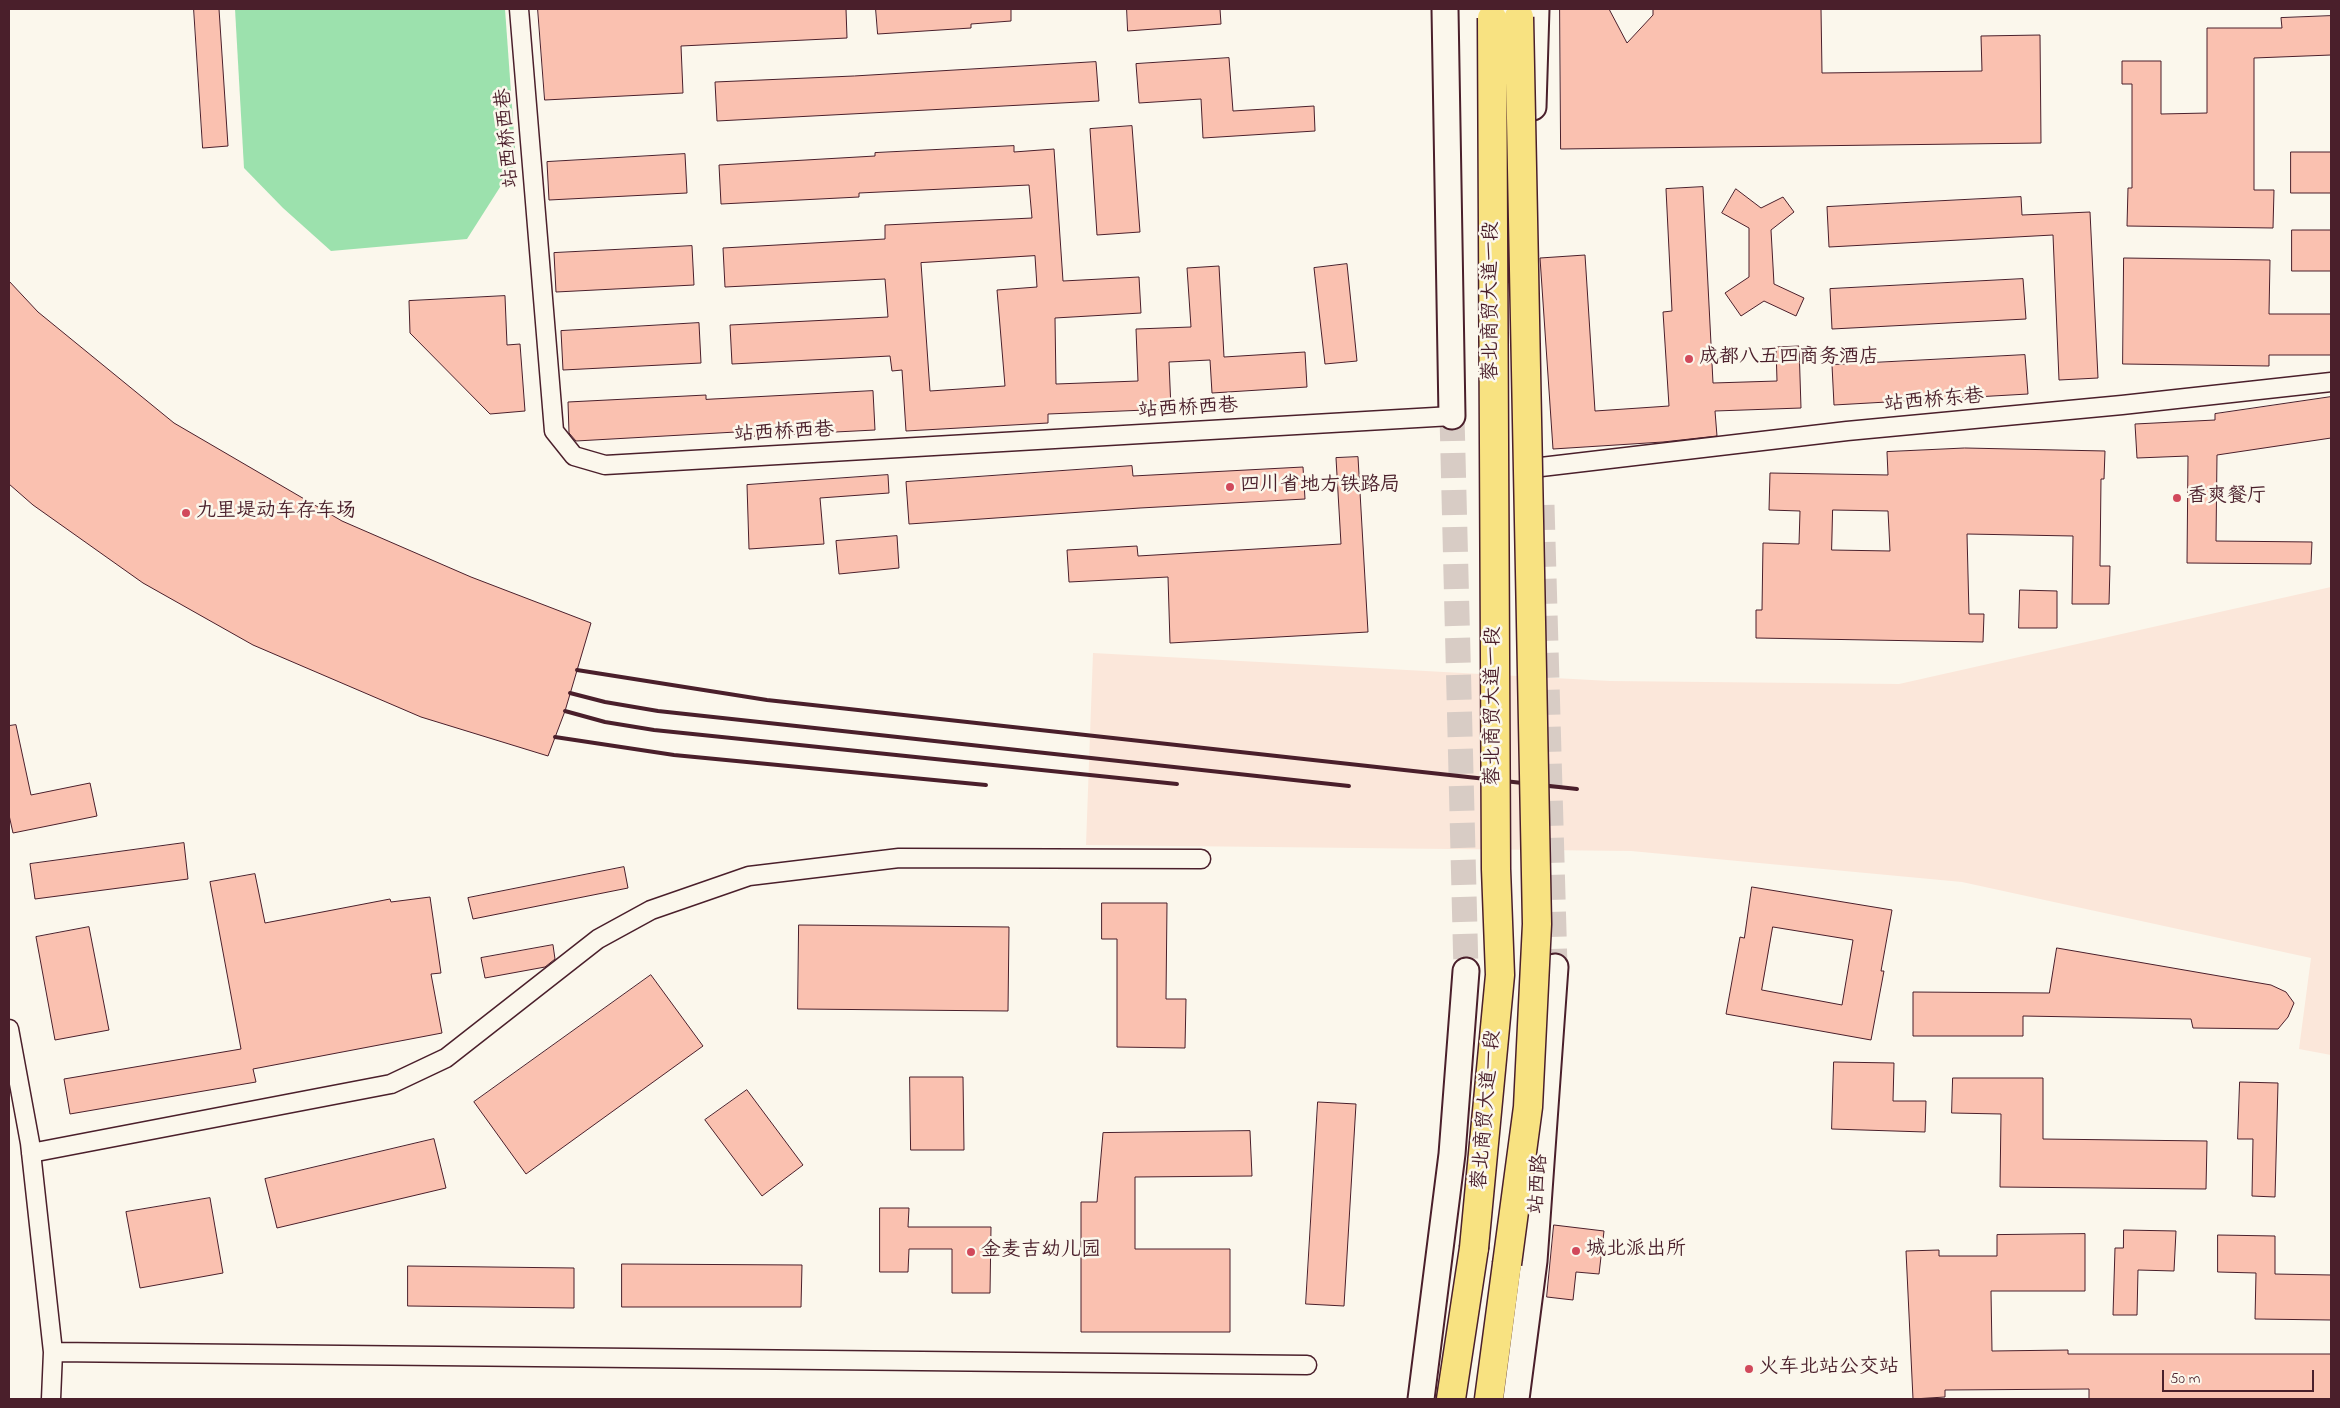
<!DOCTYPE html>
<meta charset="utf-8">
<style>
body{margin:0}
#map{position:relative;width:2340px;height:1408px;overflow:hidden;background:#fbf7ec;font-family:"Indie Flower",sans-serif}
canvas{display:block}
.frame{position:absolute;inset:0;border:10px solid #4a1f2b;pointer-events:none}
.scale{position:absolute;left:2162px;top:1370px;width:152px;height:22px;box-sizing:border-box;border:2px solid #4a1f2b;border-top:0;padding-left:6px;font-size:15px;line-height:18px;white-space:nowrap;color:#4a1f2b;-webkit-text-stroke:4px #fbf7ec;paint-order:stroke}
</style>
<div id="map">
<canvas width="2340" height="1408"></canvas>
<div class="frame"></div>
<div class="scale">50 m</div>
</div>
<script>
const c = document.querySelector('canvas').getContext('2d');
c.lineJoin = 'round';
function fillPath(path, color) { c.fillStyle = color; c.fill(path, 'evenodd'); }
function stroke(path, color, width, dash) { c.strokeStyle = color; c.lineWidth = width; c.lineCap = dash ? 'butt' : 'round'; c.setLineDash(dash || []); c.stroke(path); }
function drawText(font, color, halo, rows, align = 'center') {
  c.font = font + ' "Indie Flower","LXGW WenKai TC",sans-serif'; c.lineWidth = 5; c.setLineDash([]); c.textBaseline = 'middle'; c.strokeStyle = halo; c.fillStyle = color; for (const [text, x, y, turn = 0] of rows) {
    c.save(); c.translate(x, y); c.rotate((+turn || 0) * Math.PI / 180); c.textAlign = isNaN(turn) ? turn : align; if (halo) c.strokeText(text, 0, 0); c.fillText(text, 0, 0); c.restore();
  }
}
const built = new Path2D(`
 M2331,587V1055L2299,1049L2311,958L1962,882L1631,851L1086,845L1093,653L1610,681L1899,684Z`);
const green = new Path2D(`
 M235,9H505L516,162L467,239L331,251L283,208L244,168Z`);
const building = new Path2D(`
 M194,9H219L228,146L203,148Z
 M538,9H846L847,38L681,46L683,93L545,100Z
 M876,9H1011V21L971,24V28L878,34Z
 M1127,9H1220L1221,24L1128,31Z
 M1560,9H1609L1627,43L1653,15V9H1821L1822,73L1982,71L1981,36L2040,35L2041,143L1561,149Z
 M2331,16V55L2254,58V190H2274L2273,228L2127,226L2128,188H2132V84H2122V61H2161V114L2207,113V28H2282L2281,18Z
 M1229,58L1233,111L1314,106L1315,131L1203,138L1201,99L1139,103L1136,64Z
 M1096,62L1099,101L717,121L715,82L854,76Z
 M1132,126L1140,232L1097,235L1090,129Z
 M1014,146V152L1054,149L1063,281L1139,277L1141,313L1055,318L1056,384L1138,381L1136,329L1191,327L1187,268L1219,266L1224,357L1305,352L1307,387L1212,393L1210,360L1169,362L1171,409L1048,414V423L906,431L902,370L892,371L890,356L732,364L730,325L888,317L885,279L725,287L723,248L885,239V225L1032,218L1029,185L859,193V197L721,204L719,165L875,156V153ZM1035,256L1037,287L997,290L1005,386L930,391L921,263Z
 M2291,152H2331V193H2291Z
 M685,154L687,193L549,200L547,162Z
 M1703,187L1713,383L1777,381L1776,347L1799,346L1801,408L1715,411L1717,436L1663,442L1553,449L1540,258L1585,255L1595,411L1669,406L1663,312L1672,311L1666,189Z
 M1736,189L1761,208L1783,197L1794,212L1771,230L1774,284L1804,298L1796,316L1764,301L1741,316L1725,293L1749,277V228L1722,213Z
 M2021,197L2022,215L2090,212L2098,378L2059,380L2053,235L1829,247L1827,207Z
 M2292,230H2331V271H2292Z
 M692,246L694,285L556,292L554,253Z
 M2124,258L2270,260L2269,314H2331V355H2269V366L2123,364Z
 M1347,264L1357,361L1325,364L1314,268Z
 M2023,279L2026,319L1832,329L1830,289Z
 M9,281L38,312L174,423L342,521L471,577L591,623L565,711L548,756L421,717L253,645L143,583L33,505L9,484Z
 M505,296L507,345L520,344L525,411L490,414L410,333L409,301Z
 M699,323L701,363L563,370L561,331Z
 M2025,355L2028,394L1834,405L1832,365Z
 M873,391L875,430L736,437V432L576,441L569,433L568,402L706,395V399Z
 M2331,397V438L2217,455L2216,541L2312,542L2311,564L2187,563L2188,456L2137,458L2135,424L2215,420V414Z
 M1965,448L2105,451L2104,479H2101L2100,566H2110L2109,604H2072L2073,536L1967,534L1969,614H1984L1983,642L1756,638V610H1762L1763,543L1799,544L1800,511L1769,510L1770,473L1888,475L1887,452ZM1833,510L1888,511L1890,551L1832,550Z
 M1358,457L1368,632L1170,643L1168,577L1069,582L1067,550L1137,546L1138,556L1341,544L1336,458Z
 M1132,466L1133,476L1303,467L1305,499L1140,508L909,524L906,482Z
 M888,475L889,493L820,498L824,544L749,549L747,485Z
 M897,536L899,568L839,574L836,541Z
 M2020,590L2057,591V628H2019Z
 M16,725L31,795L90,783L97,816L13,833L9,815V726Z
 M184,843L188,879L35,899L30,864Z
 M624,867L628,888L473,919L468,898Z
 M255,874L265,923L390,899L391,902L430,897L441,973L431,974L442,1033L253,1069L256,1082L70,1114L64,1079L241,1049L210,882Z
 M1752,887L1892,910L1881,971H1884L1871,1040L1726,1014L1740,937L1744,938ZM1773,927L1853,940L1842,1005L1762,990Z
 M1102,903H1167L1166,999H1186L1185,1048L1117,1047V939H1102Z
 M799,925L1009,927L1008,1011L798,1009Z
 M89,927L109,1030L55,1040L36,937Z
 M553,945L555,959L545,967L485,978L481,958Z
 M2057,948L2271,985L2286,992L2294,1003L2288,1017L2278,1029L2193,1028L2191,1019L2023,1016V1036H1913V992L2049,993Z
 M651,975L703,1046L526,1174L474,1102Z
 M1834,1062L1894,1063L1893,1101H1926L1925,1132L1832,1129Z
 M910,1077H963L964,1150H911Z
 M1953,1078H2043V1139L2207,1141L2206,1189L2000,1187L2001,1114L1952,1113Z
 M2240,1082L2278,1083L2275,1197L2252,1196L2253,1139H2238Z
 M747,1090L803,1165L762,1196L705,1120Z
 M1318,1102L1356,1104L1344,1306L1306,1304Z
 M1250,1131L1252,1176L1135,1177V1249H1230V1332H1081V1202H1097L1103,1133Z
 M434,1139L446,1188L277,1228L265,1179Z
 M210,1198L223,1273L140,1288L126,1212Z
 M880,1208H909L908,1227H991L990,1293H952V1249H909L908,1272H880Z
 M1554,1225L1604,1231L1599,1274L1576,1272L1573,1300L1547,1297Z
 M2124,1230L2176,1231L2174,1271L2138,1270L2137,1315H2113L2115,1248H2123Z
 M2085,1234V1291H1991L1992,1351L2068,1350V1354H2331V1399H2089V1389L1945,1390V1397L1913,1399L1906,1251L1939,1250V1256H1997V1235Z
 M2218,1235L2275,1236V1274L2331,1275V1320L2255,1319L2256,1273L2218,1272Z
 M622,1264L802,1265L801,1307H622Z
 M408,1266L574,1268V1308L408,1306Z`);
const secondaryTunnel = new Path2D(`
 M1452,416L1466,971
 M1542,505L1555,967`);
const minor = new Path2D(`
 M519,9L554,431L574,456L605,465L1452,416
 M1541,467L1847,431L2122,405L2331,382
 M9,1029L30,1143L53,1352L51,1399
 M31,1153L391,1084L446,1058L598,939L651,910L749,876L899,858L1201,859
 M53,1352L1307,1365`);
const secondary = new Path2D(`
 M1445,9L1452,416
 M1533,107L1536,9
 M1421,1399L1452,1154L1466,971
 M1516,1399L1534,1261L1555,967`);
const trunk = new Path2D(`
 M1451,1399L1474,1248
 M1489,1399L1507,1264`);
const rail = new Path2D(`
 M577,670L767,700L1577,789
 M570,693L605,702L658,711L1349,786
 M565,711L605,722L654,730L1177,784
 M555,737L674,755L986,785`);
const trunkBridge = new Path2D(`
 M1474,1248L1500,975L1496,869L1492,18
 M1507,1264L1528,1107L1537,924L1519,17`);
const markers = [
 [1689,359,5,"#d1495b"],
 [1230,487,5,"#d1495b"],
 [2177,498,5,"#d1495b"],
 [186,513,5,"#d1495b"],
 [1576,1251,5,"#d1495b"],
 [971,1252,5,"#d1495b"],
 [1749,1369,5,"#d1495b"]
];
const streetNames = [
 ["站西桥西巷",509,138,-95],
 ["蓉北商贸大道一段",1493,301,-90],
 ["站西桥东巷",1934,402,-5],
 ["站西桥西巷",1188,410,-3],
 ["站西桥西巷",784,434,-3],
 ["蓉北商贸大道一段",1495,706,-90],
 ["蓉北商贸大道一段",1488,1110,-85],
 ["站西路",1540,1184,-86]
];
const poiNames = [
 ["成都八五四商务酒店",1699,359],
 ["四川省地方铁路局",1240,487],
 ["香爽餐厅",2187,498],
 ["九里堤动车存车场",196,513],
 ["城北派出所",1586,1251],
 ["金麦吉幼儿园",981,1252],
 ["火车北站公交站",1759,1369]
];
fillPath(built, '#fbe7da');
fillPath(green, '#9ce1ad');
fillPath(building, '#fac1b0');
stroke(building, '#4a1f2b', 1);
stroke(secondaryTunnel, '#d8ccc5', 25, [25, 12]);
stroke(minor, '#4a1f2b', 21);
stroke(secondary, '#4a1f2b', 29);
stroke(trunk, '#4a1f2b', 31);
stroke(minor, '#fbf7ec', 18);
stroke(secondary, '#fbf7ec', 25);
stroke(trunk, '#f8e281', 28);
stroke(rail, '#4a1f2b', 4);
stroke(trunkBridge, '#4a1f2b', 31, []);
stroke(trunkBridge, '#f8e281', 28);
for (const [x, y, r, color] of markers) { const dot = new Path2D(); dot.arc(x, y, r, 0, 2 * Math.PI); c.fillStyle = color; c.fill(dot); stroke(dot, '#fbf7ec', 2); }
drawText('20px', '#4a1f2b', '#fbf7ec', streetNames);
drawText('20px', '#4a1f2b', '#fbf7ec', poiNames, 'left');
</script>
